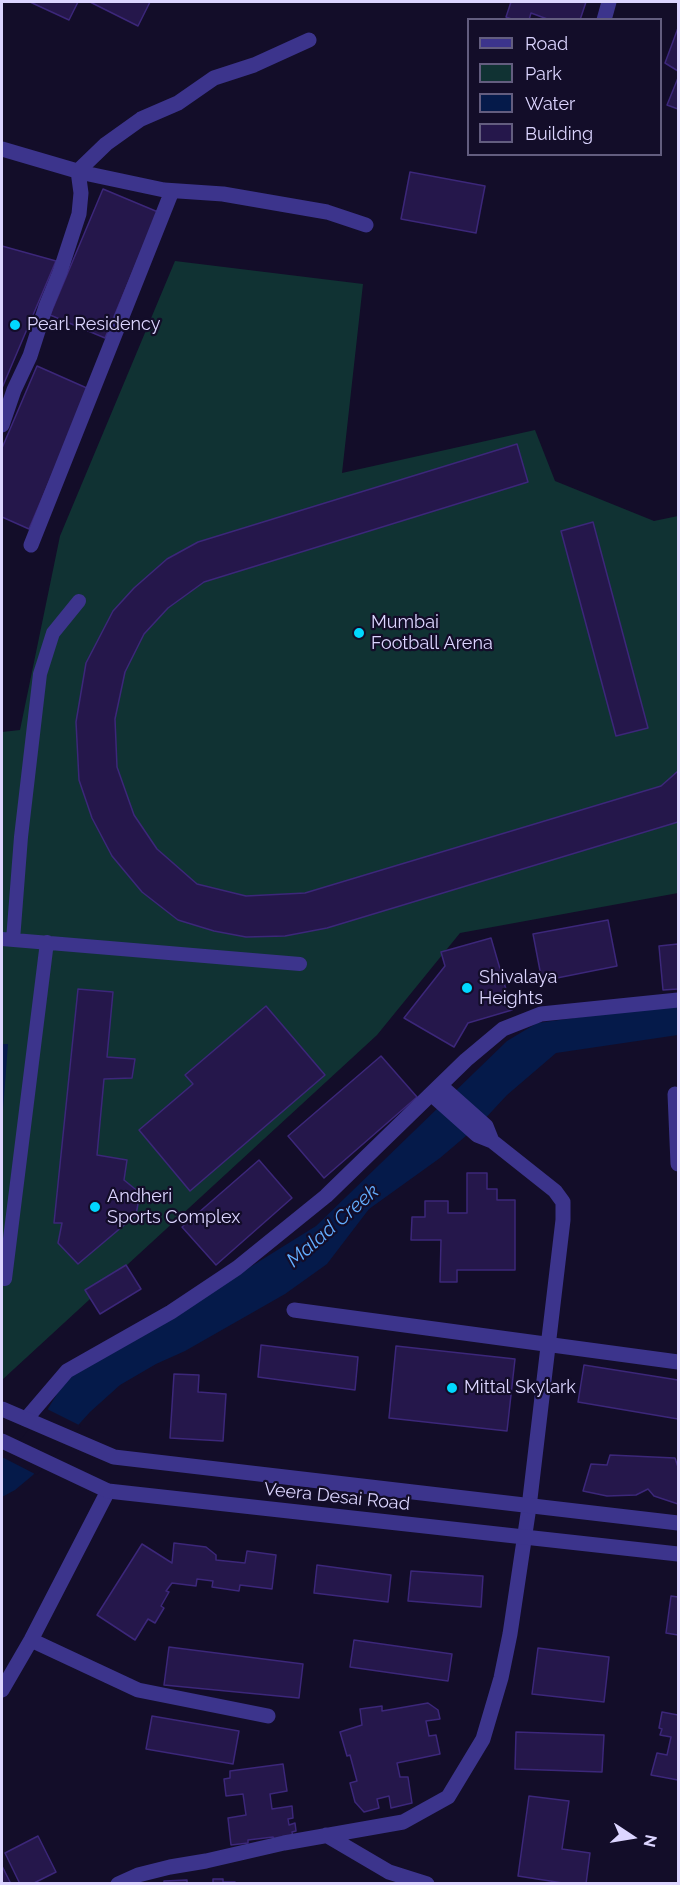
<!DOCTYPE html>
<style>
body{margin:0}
#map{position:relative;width:680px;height:1885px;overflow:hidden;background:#130d29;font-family:Raleway,sans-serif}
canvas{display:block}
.frame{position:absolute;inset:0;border:3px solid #dcd5ff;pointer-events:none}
.legend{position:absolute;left:467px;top:18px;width:195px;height:138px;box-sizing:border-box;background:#130d29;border:2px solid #635d7f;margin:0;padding:8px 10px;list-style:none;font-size:18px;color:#dcd5ff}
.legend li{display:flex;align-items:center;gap:12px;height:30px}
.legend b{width:30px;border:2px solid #635d7f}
.north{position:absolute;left:602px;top:1807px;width:60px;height:60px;-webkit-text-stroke:4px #130d29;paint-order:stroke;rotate:102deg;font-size:16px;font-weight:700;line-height:24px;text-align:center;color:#dcd5ff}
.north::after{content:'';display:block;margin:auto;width:21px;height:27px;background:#dcd5ff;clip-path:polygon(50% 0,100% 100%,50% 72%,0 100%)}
</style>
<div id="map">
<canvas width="680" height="1885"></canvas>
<div class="frame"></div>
<ul class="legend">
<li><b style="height:8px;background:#3c348c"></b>Road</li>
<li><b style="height:16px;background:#103233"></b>Park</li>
<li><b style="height:16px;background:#051a4a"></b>Water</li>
<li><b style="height:16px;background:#25174b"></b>Building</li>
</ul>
<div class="north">N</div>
</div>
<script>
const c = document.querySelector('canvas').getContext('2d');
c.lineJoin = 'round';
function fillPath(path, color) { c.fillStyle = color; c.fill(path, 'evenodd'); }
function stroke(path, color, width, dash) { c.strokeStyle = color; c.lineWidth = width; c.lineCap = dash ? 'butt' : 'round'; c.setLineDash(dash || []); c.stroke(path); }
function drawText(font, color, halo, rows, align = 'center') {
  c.font = font + ' Raleway,sans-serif'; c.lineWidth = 4.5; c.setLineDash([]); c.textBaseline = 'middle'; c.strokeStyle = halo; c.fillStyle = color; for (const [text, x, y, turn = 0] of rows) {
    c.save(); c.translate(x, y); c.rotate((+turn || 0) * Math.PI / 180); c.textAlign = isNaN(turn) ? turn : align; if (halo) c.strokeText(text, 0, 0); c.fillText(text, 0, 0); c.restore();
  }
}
const green = new Path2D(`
 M175,261L363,284L342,473L535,430L555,481L654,521L678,516V893L460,933L377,1035L2,1380V732L20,730L60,536Z`);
const water = new Path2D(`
 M678,1004V1035L556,1053L507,1095L480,1124L440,1158L369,1209L327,1264L285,1294L185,1351L156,1364L120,1385L90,1412L33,1475L15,1490L2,1497V1459L24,1440L43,1417L66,1379L141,1335L316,1226L507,1041L537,1023Z
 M2,1044H8L2,1123Z`);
const pier = new Path2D(`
 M45,1408L81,1426L37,1475L2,1457V1455L22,1438Z`);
const building = new Path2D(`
 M30,2H78L69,20Z
 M90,2H150L138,26Z
 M511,2H586L580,20H550L531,13L529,20H514L506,17Z
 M678,28V71L665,63Z
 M678,78V109L667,105Z
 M410,172L485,186L476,233L401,219Z
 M103,189L158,212L105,338L50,315Z
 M2,246L56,261L2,388Z
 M37,366L89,389L29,529L2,517V448Z
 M517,444L528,482L204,582L168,608L144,634L125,672L115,719L117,767L134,815L157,849L197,884L246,896L305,893L661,786L678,771V822L327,928L285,936L246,937L214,931L178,920L142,892L112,856L92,818L79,780L76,722L86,663L113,611L134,588L167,559L198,542Z
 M593,522L648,728L616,736L561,531Z
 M608,920L617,966L542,981L533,934Z
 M491,938L512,1010L468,1023L454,1047L404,1018L445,966L441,952Z
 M678,944V989L663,990L659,946Z
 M78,989L113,992L107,1057L135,1059L132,1078L104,1079L97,1155L127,1160L124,1180L140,1193L136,1215L78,1264L58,1243L62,1223H54Z
 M266,1006L325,1075L190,1191L139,1130L193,1084L185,1075Z
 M381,1056L417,1097L324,1178L288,1136Z
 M259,1160L292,1198L216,1265L182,1227Z
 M467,1173H487V1189H497V1200H515V1270H457V1282H440L441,1240H411L412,1217H425V1201H448V1213H467Z
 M126,1265L141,1289L100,1314L85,1290Z
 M261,1345L358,1357L355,1390L258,1377Z
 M396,1346L515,1359L507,1431L389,1418Z
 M584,1365L678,1380V1419L578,1402Z
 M174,1374L199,1375L198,1392L226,1394L223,1441L170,1438Z
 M610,1455L675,1458L678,1467V1504L654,1496L648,1489L636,1495L607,1496L583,1491L591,1464L607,1465Z
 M174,1543L206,1547L216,1555V1560L245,1563L247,1551L276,1555L272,1589L240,1585L239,1591L212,1587L213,1581L197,1579L196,1586L172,1583L166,1591L169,1592L161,1606L164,1608L155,1623L148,1619L135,1640L97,1615L142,1544L172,1563Z
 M317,1565L391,1575L388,1602L314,1593Z
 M411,1571L483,1576L481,1607L408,1601Z
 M671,1596L678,1597V1635L666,1633Z
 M354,1640L452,1654L448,1681L350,1667Z
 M169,1647L303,1664L299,1698L164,1685Z
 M538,1648L609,1657L604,1702L532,1694Z
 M428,1703L438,1710L440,1719L426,1721L429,1736L436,1735L440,1754L397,1763L400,1777H408L412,1803L391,1808L389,1796L377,1799L379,1808L364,1812L355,1802L350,1783L357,1781L350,1755L347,1756L340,1732L362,1725L360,1709L382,1706V1711Z
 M662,1712L678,1715V1780L651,1775L657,1753L667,1755L671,1737L660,1735L662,1729L659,1728Z
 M152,1716L239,1731L233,1764L146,1749Z
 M516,1732L604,1735L602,1772L515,1769Z
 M283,1764L287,1791L270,1794L272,1809L292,1806L293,1818L288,1819L289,1825L295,1823L296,1831L292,1832L293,1837L275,1840L273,1837L248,1840V1843L231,1845L228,1818L246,1815L243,1794L226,1796L224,1779L230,1778V1771Z
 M529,1796L569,1801L562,1849L590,1853L586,1884H569L518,1876Z
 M38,1836L56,1872L32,1884H20L5,1853Z
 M2,1866L11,1884H2Z
 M213,1879H223V1882H235V1884H204L213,1883Z
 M187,1880V1884H164V1881Z`);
const service = new Path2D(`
 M2,939L300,964
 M13,940L21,837L40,674L53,633L79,601
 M5,1279L47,942`);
const minor = new Path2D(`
 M604,20L609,2
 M2,149L84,173L164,190L223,194L327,212L366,225
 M2,425L14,390L30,356L46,306L60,272L79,214L81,193L78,171L106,144L141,119L178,103L214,78L254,65L309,40
 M31,545L172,191
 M440,1085L486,1126L492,1141
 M675,1094L678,1164
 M294,1310L678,1362
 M26,1419L67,1371L171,1312L237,1268L326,1196L466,1060L503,1029L541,1014L678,1000
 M31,1640L138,1690L268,1716
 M2,1690L31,1640L108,1491
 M326,1835L389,1872L427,1884
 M118,1884L138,1875L170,1867L206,1861L284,1843L403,1822L448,1797L483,1739L501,1678L510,1634L529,1507L563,1220V1202L555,1191L492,1141L477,1135L431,1094`);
const tertiary = new Path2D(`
 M2,1409L114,1457L678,1523
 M2,1441L108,1491L678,1554`);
const markers = [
 [15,325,6,"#01d8ff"],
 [359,633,6,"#01d8ff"],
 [467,988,6,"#01d8ff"],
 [95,1207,6,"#01d8ff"],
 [452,1388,6,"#01d8ff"]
];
const poiNames = [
 ["Pearl Residency",27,325],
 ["Mumbai",371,623],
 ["Football Arena",371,644],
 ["Shivalaya",479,978],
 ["Heights",479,999],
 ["Andheri",107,1197],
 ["Sports Complex",107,1218],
 ["Mittal Skylark",464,1388]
];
const streetNames = [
 ["Veera Desai Road",337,1497,6]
];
const waterNames = [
 ["Malad Creek",333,1226,-41]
];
fillPath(green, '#103233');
fillPath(water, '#051a4a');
fillPath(pier, '#130d29');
fillPath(building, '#25174b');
stroke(building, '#3c277a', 1.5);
stroke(service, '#3c348c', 14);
stroke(minor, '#3c348c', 15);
stroke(tertiary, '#3c348c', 15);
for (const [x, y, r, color] of markers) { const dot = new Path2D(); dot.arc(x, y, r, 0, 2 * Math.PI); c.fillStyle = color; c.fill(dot); stroke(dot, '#130d29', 2); }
drawText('18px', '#dcd5ff', '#130d29', poiNames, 'left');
drawText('18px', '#dcd5ff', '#130d29', streetNames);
drawText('italic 20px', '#63aeff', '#130d29', waterNames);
</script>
